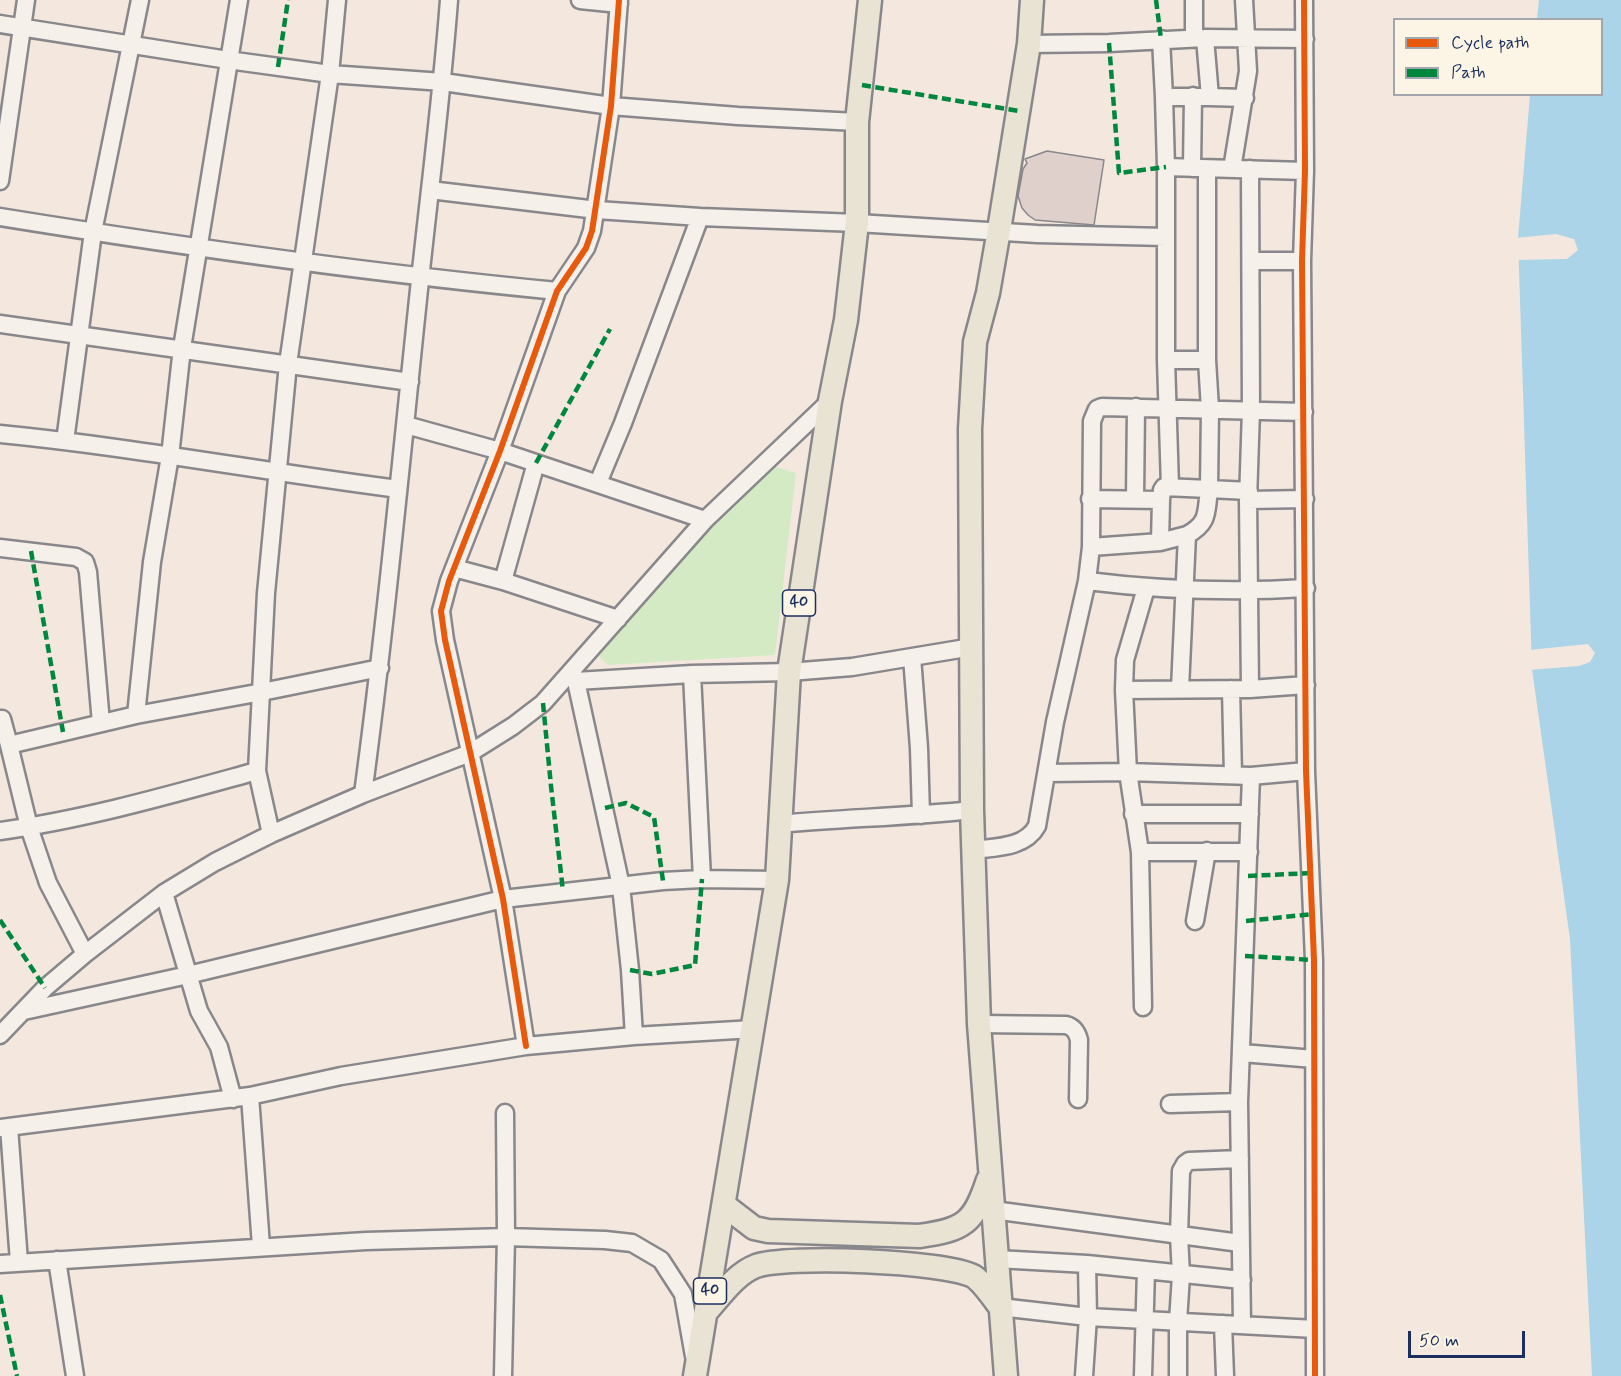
<!DOCTYPE html>
<style>
body{margin:0}
#map{position:relative;width:1621px;height:1376px;overflow:hidden;background:#f3e7de;font-family:Mynerve,sans-serif}
canvas{display:block}
.legend{position:absolute;left:1393px;top:18px;width:210px;height:78px;box-sizing:border-box;background:#fcf5e5;border:2px solid #a2a6af;margin:0;padding:8px 10px;list-style:none;font-size:18px;color:#1b2f5e}
.legend li{display:flex;align-items:center;gap:12px;height:30px}
.legend b{width:30px;border:2px solid #a2a6af}
.scale{position:absolute;left:1408px;top:1331px;width:117px;height:27px;box-sizing:border-box;border:3px solid #1b2f5e;border-top:0;padding-left:8px;font-size:18px;line-height:21px;white-space:nowrap;color:#1b2f5e;-webkit-text-stroke:4px #fcf5e5;paint-order:stroke}
</style>
<div id="map">
<canvas width="1621" height="1376"></canvas>
<ul class="legend">
<li><b style="height:8px;background:#e8590c"></b>Cycle path</li>
<li><b style="height:8px;background:#00873e"></b>Path</li>
</ul>
<div class="scale">50 m</div>
</div>
<script>
const c = document.querySelector('canvas').getContext('2d');
c.lineJoin = 'round';
function fillPath(path, color) { c.fillStyle = color; c.fill(path, 'evenodd'); }
function stroke(path, color, width, dash) { c.strokeStyle = color; c.lineWidth = width; c.lineCap = dash ? 'butt' : 'round'; c.setLineDash(dash || []); c.stroke(path); }
function drawText(font, color, halo, rows, align = 'center') {
  c.font = font + ' Mynerve,sans-serif'; c.lineWidth = 5; c.setLineDash([]); c.textBaseline = 'middle'; c.strokeStyle = halo; c.fillStyle = color; for (const [text, x, y, turn = 0] of rows) {
    c.save(); c.translate(x, y); c.rotate((+turn || 0) * Math.PI / 180); c.textAlign = isNaN(turn) ? turn : align; if (halo) c.strokeText(text, 0, 0); c.fillText(text, 0, 0); c.restore();
  }
}
const green = new Path2D(`
 M763,463L796,473L775,655L608,665L594,652Z`);
const water = new Path2D(`
 M1539,0H1621V1376H1592L1570,939L1532,669L1518,238L1530,95L1602,94V20L1537,19Z`);
const pier = new Path2D(`
 M1556,234L1574,239L1578,250L1567,259L1516,260L1515,238Z
 M1588,644L1595,653L1590,662L1579,666L1529,670V650Z`);
const building = new Path2D(`
 M1047,151L1104,160L1094,225L1035,220L1028,215L1022,208L1018,196L1023,169L1027,163L1025,159Z`);
const minor = new Path2D(`
 M580,0L619,4
 M1194,0V38
 M1304,0L1305,171L1302,261L1306,771L1314,960L1315,1376
 M0,24L228,60L330,74L443,82L611,106L738,116L857,122
 M1161,39L1164,97
 M1029,44L1109,43L1205,38L1305,39
 M1210,97L1245,98
 M1166,167L1305,171
 M1192,168L1193,96
 M1232,169L1248,71L1244,0
 M1250,169L1251,410L1248,500L1250,689
 M0,181L26,0
 M430,190L597,210L700,217L857,223L1037,234L1166,237
 M0,217C185,247 370,273 557,291
 M1251,261H1302
 M0,324L410,382
 M1166,360H1207
 M406,425L500,451L705,520
 M0,434C133,447 265,472 398,489
 M65,441L93,232L140,0
 M598,483L623,423L700,217
 M1170,487L1166,360V167L1164,97H1210L1205,38
 M1090,499L1161,500L1162,490L1164,487L1209,489L1210,409L1207,360V169
 M1135,499L1136,407
 M1248,500L1305,499
 M1187,535C1209,523 1206,513 1209,489L1249,491
 M1160,542L1161,500
 M1091,547L1160,542L1187,535L1180,689
 M0,548L76,557L85,562L88,572L101,723
 M454,568L503,581L618,619
 M503,581L536,463
 M1087,581C1160,590 1232,593 1306,588
 M912,657L919,748L921,815
 M572,672L576,681L621,886L630,970L634,1036
 M692,674L702,879
 M576,681L692,674L789,672L852,667L972,647
 M1231,689L1233,775
 M1124,690L1250,689L1306,685
 M136,715L152,562L170,456L182,348L239,0
 M0,719H2L9,745L136,715L262,692L380,668
 M9,745L29,827L48,883L85,954
 M1048,773L1128,772L1251,776L1306,771
 M363,794C386,623 402,451 420,280C430,186 442,94 449,0
 M1133,814H1250
 M779,824C843,818 907,817 972,810
 M0,831C87,819 173,794 257,771
 M271,834L257,771L266,593L288,364L330,74L337,0
 M973,850C996,847 1025,848 1037,826L1055,722L1087,581L1091,547L1092,421L1097,409L1102,407L1304,412
 M1140,852H1249
 M164,893L199,1011L219,1047L233,1099
 M1195,921L1207,851
 M1143,1007L1140,852L1128,772L1124,690L1125,660L1146,588
 M24,1011L188,975L503,899L663,881L702,879L777,880
 M979,1024L1066,1025C1074,1027 1077,1032 1079,1040L1078,1099
 M0,1035L45,988L85,954L164,893L215,862L271,834L363,794L470,753L513,726L543,703L705,520L830,401
 M526,1046L503,899L445,640L441,611L449,581L500,451L557,291L586,248L592,231L611,106L619,0
 M1242,1053L1314,1059
 M250,1096L261,1246
 M1170,1104L1239,1102
 M9,1127L19,1262
 M0,1128L250,1096L341,1076L526,1046L634,1036L754,1029
 M993,1210L1240,1243
 M997,1259L1087,1264L1242,1280
 M57,1260L75,1376
 M0,1264L366,1241L506,1237L605,1240L632,1243L661,1260L683,1294L694,1356
 M1000,1307L1088,1317L1315,1329
 M1223,1324L1225,1376
 M1242,1325L1239,1102L1251,776
 M503,1376L506,1237L505,1113
 M1084,1376L1088,1317L1087,1264
 M1143,1376L1146,1270
 M1178,1376V1322L1181,1275L1179,1235L1181,1171L1185,1164L1189,1161L1240,1159`);
const highway = new Path2D(`
 M724,1205L754,1228L768,1231L919,1236C964,1230 974,1223 988,1180
 M706,1312C720,1297 735,1274 756,1266C788,1255 943,1261 973,1276C983,1282 993,1298 1000,1307
 M695,1376L777,880L789,672L830,401L846,320L857,223V122L870,0
 M1006,1376L979,1024L972,810L970,429L975,342L988,293L999,230L1029,44L1032,0`);
const quiet = new Path2D(`
 M1156,0L1161,39
 M1109,43L1119,173L1166,167
 M278,67L288,0
 M862,85L1019,111
 M536,463L610,329
 M31,551L63,732
 M543,703L551,786L563,891
 M605,808L626,803L654,817L663,881
 M1248,876L1311,873
 M0,920L45,988
 M1246,921L1313,914
 M1245,956L1314,960
 M630,970L652,974L695,965L702,879
 M0,1295L17,1376`);
const cycleway = new Path2D(`
 M1304,0L1305,171L1302,261L1306,771L1314,960L1315,1376
 M526,1046L503,899L445,640L441,611L449,581L500,451L557,291L586,248L592,231L611,106L619,0`);
const shields = [
 [799,603,33],
 [710,1291,33]
];
const shieldNames = [
 ["40",799,603],
 ["40",710,1291]
];
fillPath(green, '#d3eac4');
fillPath(water, '#abd4e8');
fillPath(pier, '#f3e7de');
fillPath(building, '#dfd0cb');
stroke(building, '#88878c', 1.5);
stroke(minor, '#88878c', 21);
stroke(highway, '#88878c', 27);
stroke(minor, '#f5f0ea', 16);
stroke(highway, '#e8e3d3', 22);
stroke(quiet, '#00873e', 4.5, [9, 4.5]);
stroke(cycleway, '#e8590c', 6);
for (const [x, y, w] of shields) { const box = new Path2D(); box.roundRect(x - w / 2, y - 13, w, 26, 4.5); c.fillStyle = '#fcf5e5'; c.fill(box); stroke(box, '#1b2f5e', 1.5); }
drawText('bold 16px', '#1b2f5e', null, shieldNames);
</script>
